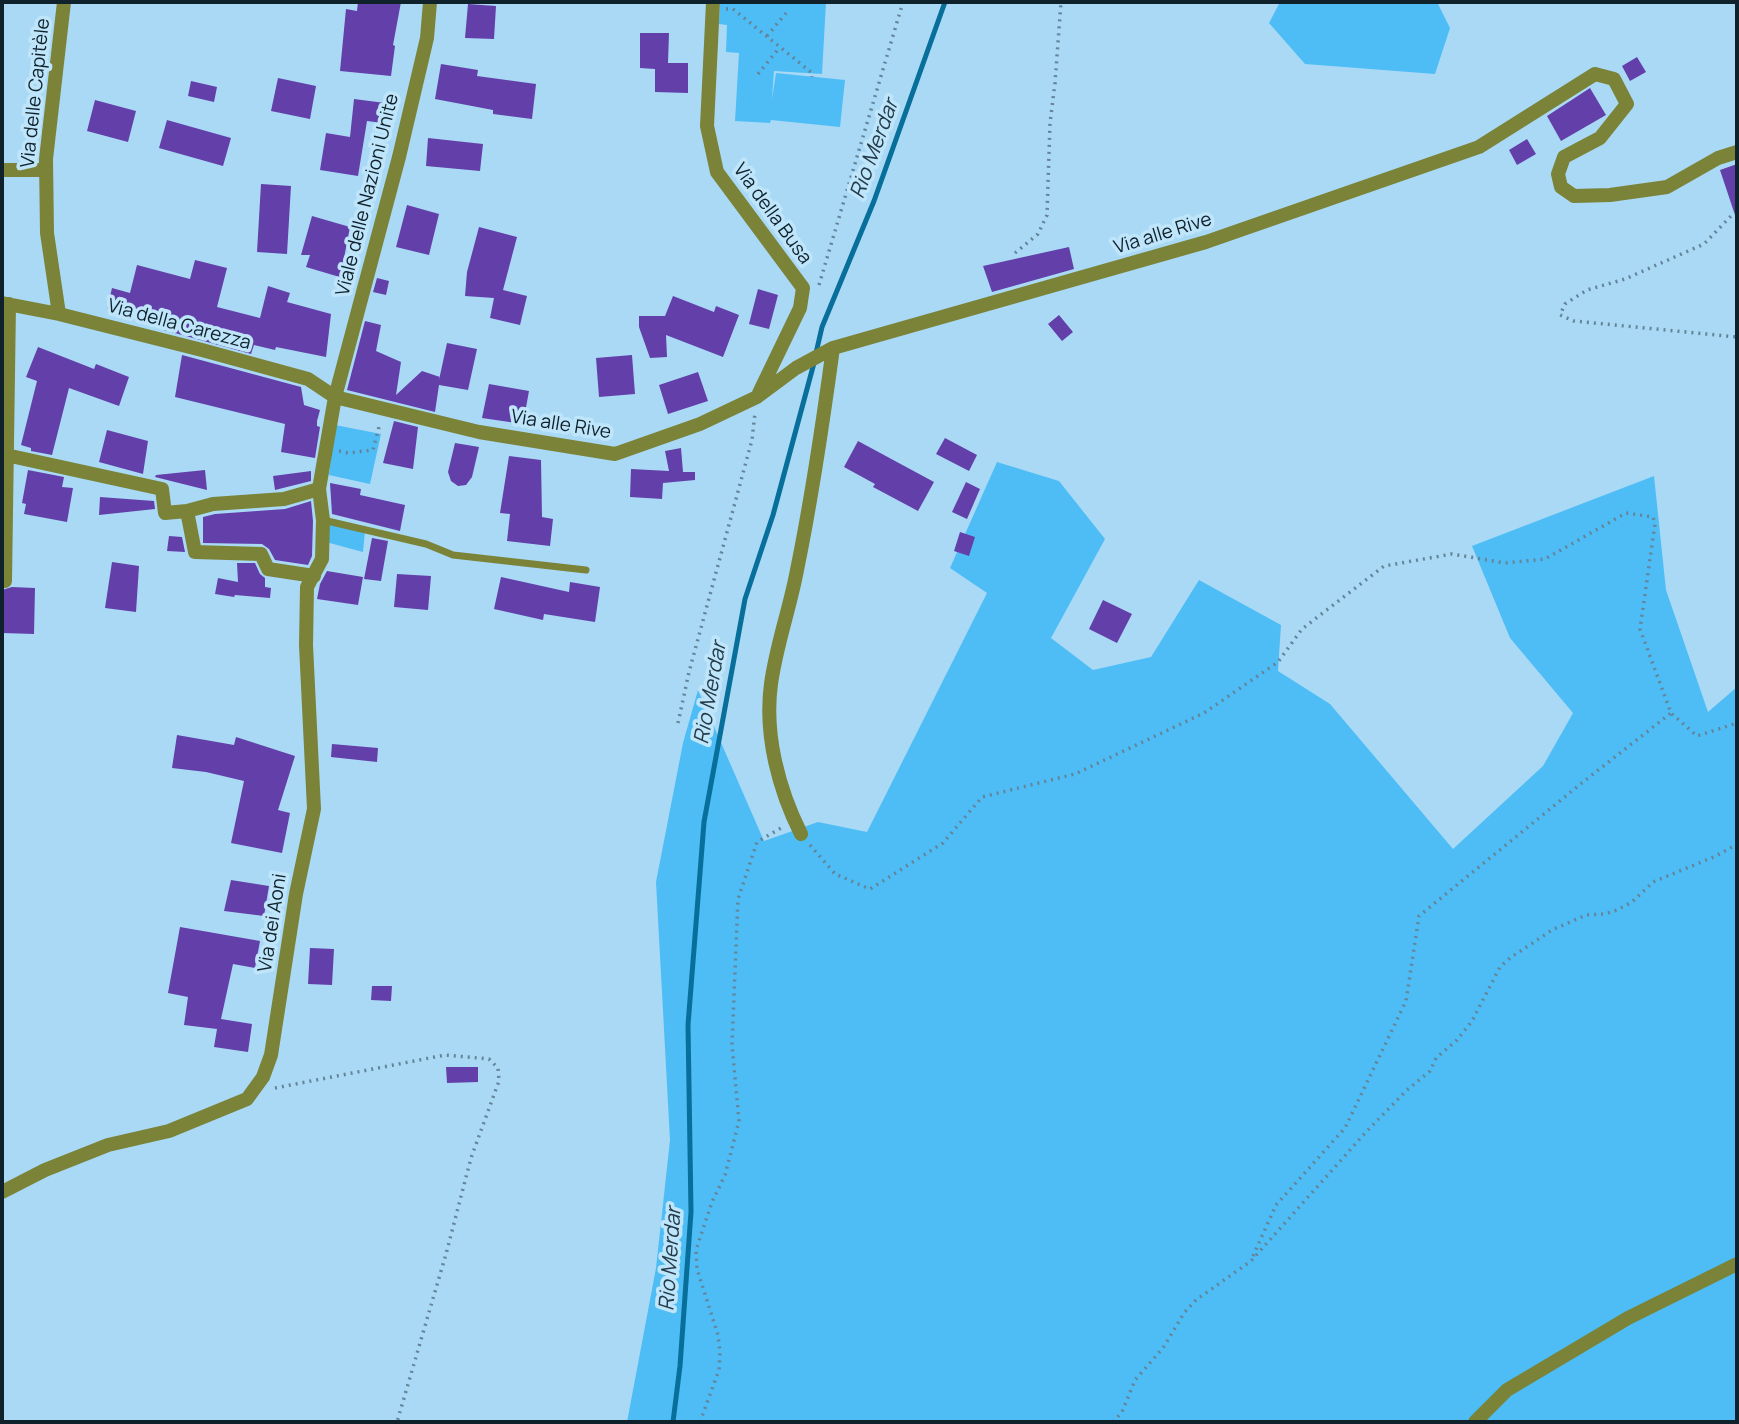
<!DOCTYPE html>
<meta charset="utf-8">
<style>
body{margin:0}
#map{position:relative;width:1739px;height:1424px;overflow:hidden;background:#aad9f5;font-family:Manrope,sans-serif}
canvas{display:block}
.frame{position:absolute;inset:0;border:4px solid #0f212b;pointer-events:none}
</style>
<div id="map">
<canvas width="1739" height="1424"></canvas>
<div class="frame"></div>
</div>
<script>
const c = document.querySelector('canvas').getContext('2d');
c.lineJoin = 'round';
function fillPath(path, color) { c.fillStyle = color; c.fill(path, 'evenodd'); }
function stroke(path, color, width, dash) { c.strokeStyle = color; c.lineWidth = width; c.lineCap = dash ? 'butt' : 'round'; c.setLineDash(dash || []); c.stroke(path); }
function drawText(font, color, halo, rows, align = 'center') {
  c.font = font + ' Manrope,sans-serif'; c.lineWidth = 7; c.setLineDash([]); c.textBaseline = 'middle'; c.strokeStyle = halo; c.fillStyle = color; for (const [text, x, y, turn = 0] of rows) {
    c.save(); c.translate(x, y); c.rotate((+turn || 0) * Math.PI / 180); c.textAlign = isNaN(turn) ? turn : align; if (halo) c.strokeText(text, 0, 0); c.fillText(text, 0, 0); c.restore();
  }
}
const green = new Path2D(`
 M720,2H826L822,74L774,71L772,99L776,73L845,80L840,127L771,120L770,123L735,121L739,53L726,52L727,25L719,24Z
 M1280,2H1437L1450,28L1435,74L1305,64L1269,23Z
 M335,425L381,434L370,484L329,475Z
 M997,462L1059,481L1105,539L1051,638L1093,670L1151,657L1199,580L1281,625L1278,671L1330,704L1453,849L1543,766L1573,713L1510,638L1472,546L1654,476L1666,590L1708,712L1737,687V1422H627L656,1268L670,1140L656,882L683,743L698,690L764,841L818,822L867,832L987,593L950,568Z
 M329,523L365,531L363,552L326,542Z`);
const stream = new Path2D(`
 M816,353L822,327L874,201L945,2
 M673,1422L680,1366L691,1212L688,1025L704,822L745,599L773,515L814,363`);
const building = new Path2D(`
 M358,2H401L393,45L395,46L391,76L340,71L346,9L357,11Z
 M468,4L496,6L494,39L465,38Z
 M640,33H669L668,63H688V93L655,92V69L640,68Z
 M1637,57L1646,72L1630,81L1622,66Z
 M441,64L478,70L477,76L536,84L532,119L493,114V110L435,99Z
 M278,78L316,86L310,119L271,111Z
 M191,81L217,87L214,102L188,96Z
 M1590,88L1606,115L1561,141L1547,116Z
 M354,99L385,103L383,123L367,121L358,176L320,170L326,133L350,137Z
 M95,100L136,111L128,142L87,131Z
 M167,120L231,138L223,166L159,148Z
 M428,138L483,144L480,171L426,166Z
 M1527,139L1536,154L1517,165L1509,150Z
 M1737,164V215H1735L1720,170Z
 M261,184L291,186L287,254L257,252Z
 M407,205L439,214L429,255L396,247Z
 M312,216L350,227L344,258L349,259L343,278L306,267L310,255H301Z
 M479,227L517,237L503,290L527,296L520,325L490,318L494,298L465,296L467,272Z
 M1069,247L1074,269L992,292L983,266Z
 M195,260L227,268L217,307L260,318L268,286L290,293L287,302L331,314L326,357L276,347L275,350L254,345L251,354L164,330L165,324L107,309L112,288L130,293L137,265L190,279Z
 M377,278L389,281L386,295L373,292Z
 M758,289L778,295L769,329L749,324Z
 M673,296L714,312L716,306L739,315L723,357L666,335L667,357L650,358L639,327V316H665Z
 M1059,315L1073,332L1062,341L1048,324Z
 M365,321L381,325L376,351L401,362L396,395L422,371L440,377L439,380L447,343L477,349L468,390L439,385L435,412L347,390Z
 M38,347L94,369L96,364L129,377L119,406L69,388L52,455L31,451V448L21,445L37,381L26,377Z
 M182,355L301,387L304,405L320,410L317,421V426L320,427L315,458L281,452L285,424L175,397Z
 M632,355L635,394L599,397L596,358Z
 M698,372L708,401L668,414L659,385Z
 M489,384L529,391L523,424L482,418Z
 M394,421L418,427L413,469L383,463Z
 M107,430L148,441L143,474L99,462Z
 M945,438L977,455L969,471L936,454Z
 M858,441L934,482L918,511L873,487L875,484L844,467Z
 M455,443L479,447L472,477L466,485L458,486L451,481L448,472Z
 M681,448L683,472H695V480L663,483L662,499L630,497L631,469L669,471L665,451Z
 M509,456L541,460L542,517L553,519L550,546L507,541L510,514L500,513Z
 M28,470L64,477L62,487L73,488L67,522L24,514L26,504L22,503Z
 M205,470L207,490L155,477L156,475Z
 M311,471V481L275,490L273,476Z
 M966,482L980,489L967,519L952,512Z
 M330,483L361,489L360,495L405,505L400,531L332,514Z
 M100,497L154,501L155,509L99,515Z
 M311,501L313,521L312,556L308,565L275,560L269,549L262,544L203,543V517L215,514L285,509Z
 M960,532L975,537L969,556L954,551Z
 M169,536L182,537L185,552L167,551Z
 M372,538L388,541L381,581L364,579Z
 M112,562L139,566L136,612L105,608Z
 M237,563H255L260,574L265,578V587L271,588L270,598L235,595L234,597L215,594L218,578L238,582Z
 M327,571L363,577L358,605L317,599L320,584Z
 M397,574L431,576L428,610L394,607Z
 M501,577L569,592L570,582L600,587L595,622L544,614L543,620L494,609Z
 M12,587L35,588L34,634L2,633V590Z
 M1103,600L1132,614L1117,643L1089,629Z
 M177,735L234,745L236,737L295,756L278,810L290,813L282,853L231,843L244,781L206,772L172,768Z
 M332,744L378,748L377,762L331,757Z
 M231,880L269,886L264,916L224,911Z
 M180,927L260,941L255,968L233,964L221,1019L252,1024L248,1052L214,1047L217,1029L184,1025L188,997L168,993Z
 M310,948L334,949L332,985L308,984Z
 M372,986H392L391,1001L371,1000Z
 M446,1067H478V1082L447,1083Z`);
const path = new Path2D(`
 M726,9H733L812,73V77
 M767,36L786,13
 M758,74L780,47
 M1737,213L1732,215L1704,244L1625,279L1587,290L1565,304L1560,315L1574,321L1737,337
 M1015,253L1038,234L1047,215L1050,123L1055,83L1061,2
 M819,285L903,2
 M339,451L348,453L373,450L380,423
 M678,723L689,672L752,440L755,413
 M810,845L835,874L870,889L943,843L982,797L1075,774L1204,713L1278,662L1302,629L1384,566L1452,554L1505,563L1545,559L1626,513L1653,517L1655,524L1640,629L1671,713L1697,736L1737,723
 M275,1088L445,1055L489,1059L498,1068L499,1081L471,1158L446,1254L397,1422
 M1253,1256L1276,1205L1345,1128L1406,1001L1419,916L1583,782L1671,713
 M700,1422L719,1370L720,1353L718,1335L697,1269L696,1250L712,1202L725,1175L739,1121L732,1045L738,899L757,842L783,827
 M1113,1422L1122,1412L1135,1380L1163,1348L1184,1313L1196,1300L1251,1261L1367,1131L1407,1090L1430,1071L1436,1058L1457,1040L1472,1021L1500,967L1510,958L1552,930L1586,915L1605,914L1617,910L1632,902L1653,882L1716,856L1737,844`);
const service = new Path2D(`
 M323,520L426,544L453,555L586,570`);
const minor = new Path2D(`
 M713,2L707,126L717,172L803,288L800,308L759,393
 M2,170H46
 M2,303L59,314L202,350L308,379L335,397L479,432L615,454L700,424L757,397L796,368L833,348L1206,242L1479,147L1595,74L1614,79L1627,104L1600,138L1564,157L1558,174L1561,187L1574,196L1610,195L1667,187L1718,158L1737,152
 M59,314L47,233L46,159L64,2
 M6,455L162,489L165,513L187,511L195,552L261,554L268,569L314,576
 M187,511L213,504L284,499L319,489
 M5,581L9,304
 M801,834C779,790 764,735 771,684C776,646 790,608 797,570C812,497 823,422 833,348
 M2,1192L45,1170L108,1145L169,1131L247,1099L263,1077L271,1055L296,894L314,809L306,645L307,587L322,559L323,520L319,489L335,397L399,157L427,38L430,2
 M1475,1422L1507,1390L1628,1318L1737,1264`);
const streetNames = [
 ["Via delle Capitèle",36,93,-84],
 ["Viale delle Nazioni Unite",368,195,-76],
 ["Via della Busa",772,214,54],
 ["Via alle Rive",1163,234,-17],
 ["Via della Carezza",179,325,15],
 ["Via alle Rive",561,425,9],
 ["Via dei Aoni",273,923,-81]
];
const waterNames = [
 ["Rio Merdar",875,149,-70],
 ["Rio Merdar",711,693,-80],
 ["Rio Merdar",671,1259,-86]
];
fillPath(green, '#4ebdf6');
stroke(stream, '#076f9a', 5);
fillPath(building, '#633faa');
stroke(path, '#648599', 3.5, [2, 5]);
stroke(service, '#7a8337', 7);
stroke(minor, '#7a8337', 14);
drawText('19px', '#0f212b', '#bfe5fb', streetNames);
drawText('italic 21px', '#233b49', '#bfe5fb', waterNames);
</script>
